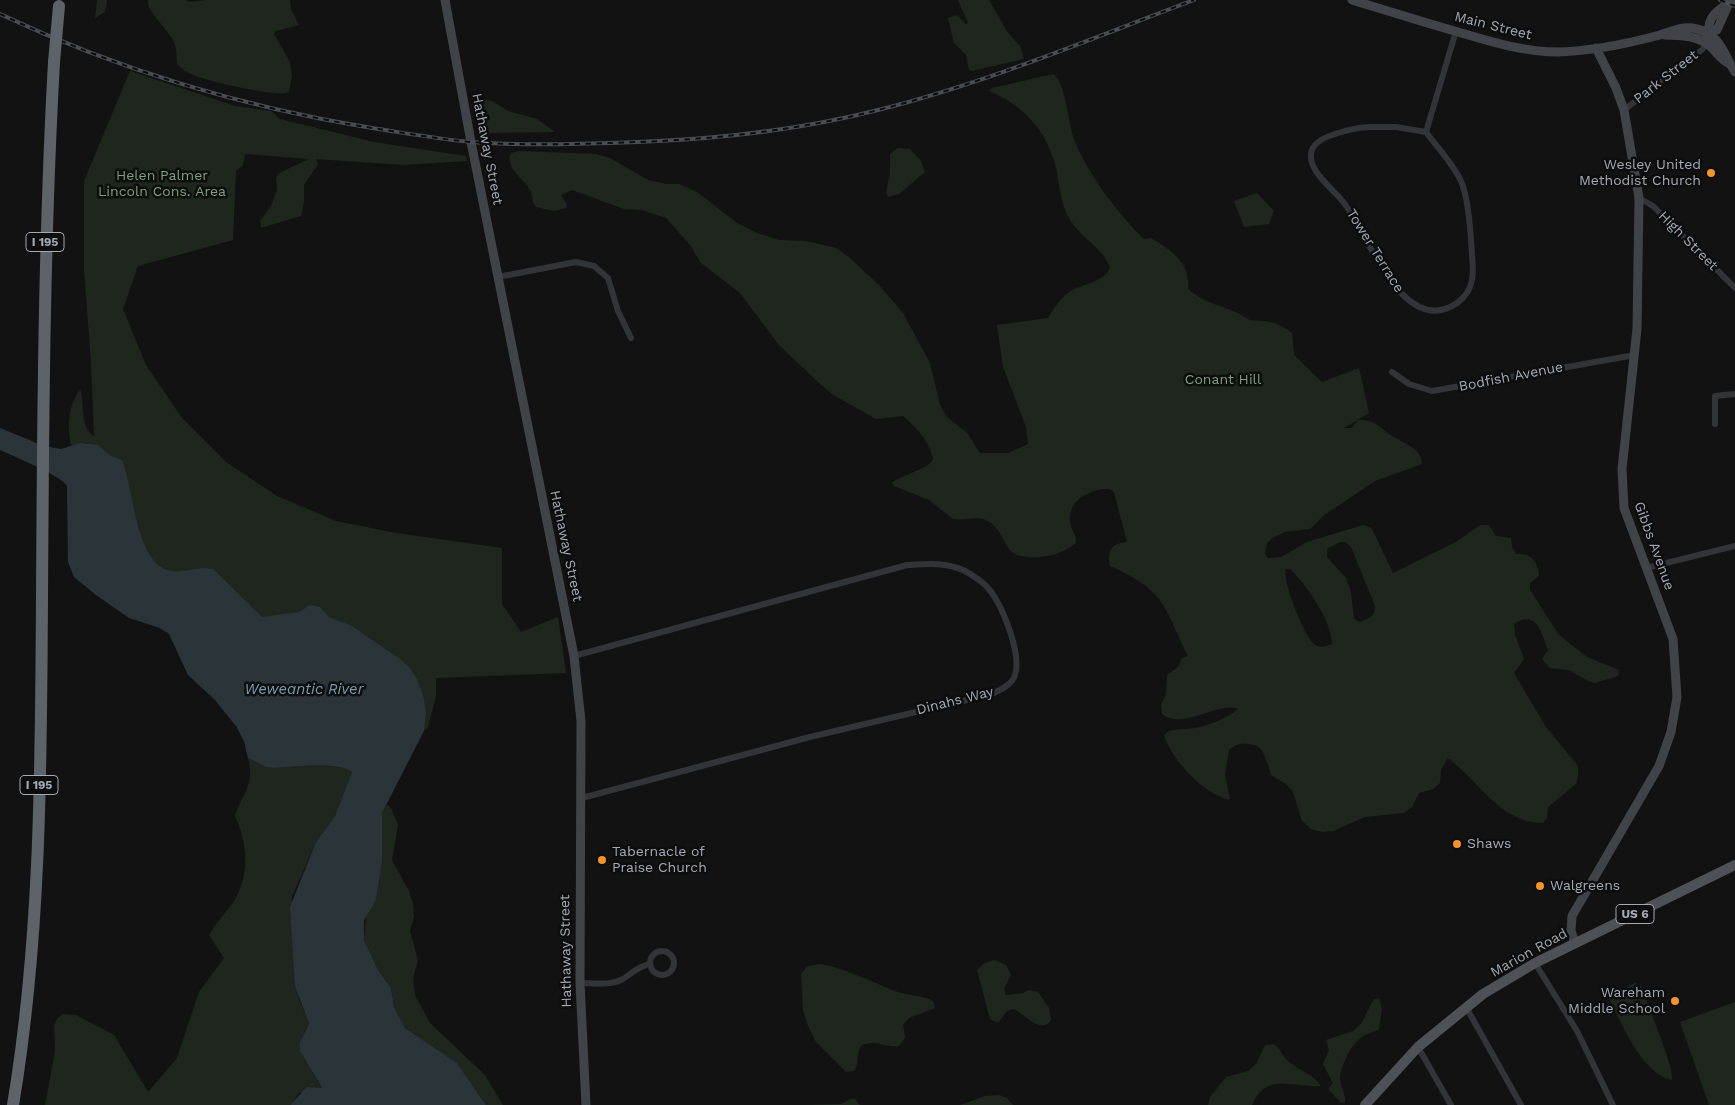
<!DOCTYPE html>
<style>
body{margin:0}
canvas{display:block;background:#121213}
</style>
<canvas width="1735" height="1105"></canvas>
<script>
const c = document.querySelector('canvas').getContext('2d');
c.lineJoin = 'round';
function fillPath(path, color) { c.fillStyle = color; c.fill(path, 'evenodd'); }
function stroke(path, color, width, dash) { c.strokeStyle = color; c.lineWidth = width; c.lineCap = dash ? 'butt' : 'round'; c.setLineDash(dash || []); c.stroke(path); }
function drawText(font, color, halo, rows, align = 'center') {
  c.font = font + ' "Work Sans",sans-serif'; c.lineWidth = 5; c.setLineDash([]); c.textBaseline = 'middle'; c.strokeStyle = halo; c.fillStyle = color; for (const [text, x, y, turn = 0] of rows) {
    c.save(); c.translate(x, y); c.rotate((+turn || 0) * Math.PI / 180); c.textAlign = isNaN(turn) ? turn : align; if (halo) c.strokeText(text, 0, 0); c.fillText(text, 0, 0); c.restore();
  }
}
const green = new Path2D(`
 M97,0H107L105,12L95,18Z
 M148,0H185L190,2L205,0H290L291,9L299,25L276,31L274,34L290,62L292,76L289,92C279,98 207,81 193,75C187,73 181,68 177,64C176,55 178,49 173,40C168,30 146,10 148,0Z
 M958,0H989L1008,33L1020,46L1024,59L972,71L969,70L966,55L954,43L948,18L957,15L966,24L968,23Z
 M130,71L235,106L271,111L280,119L374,142L466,156L467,161L404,165L316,159L318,164L304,185V202L301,216L264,227H261L260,221L271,206L277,190L276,178L279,173L309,159L245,154L243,165L236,171L233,240L138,266L123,309L146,365L182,418L226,462L277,496L336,521L396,533L502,548V604L521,632L558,617L566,673L436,678V696L428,727L424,731C422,720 427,710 424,699C417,669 385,649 360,633L354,659L156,573L87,443L71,446C67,425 68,407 80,389C86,405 78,425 94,436L91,362L84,270V181Z
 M1053,74C1066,82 1068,124 1074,139C1086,172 1119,215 1144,239L1151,238C1171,250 1191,263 1188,289C1206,304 1221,305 1240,314C1244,316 1247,319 1250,320C1269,322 1275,320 1292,333L1294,355L1322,382L1359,368L1369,413L1344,428H1352L1358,420C1375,419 1380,428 1392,436C1404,444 1421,447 1422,464L1375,481L1323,516L1310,529L1285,532L1274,537L1267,543L1265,554L1268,558L1281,557L1307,542L1363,525L1371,528L1374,533L1393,573L1456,542L1480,525H1489L1496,536L1511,538L1512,547L1516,554C1532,553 1538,562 1539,576L1530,583V590L1559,635L1587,657L1619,670L1618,676L1595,683L1588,681L1569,670L1550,668L1542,659L1548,650C1542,634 1536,608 1514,624L1515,635L1524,659L1514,673L1546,727L1578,766V777L1576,784L1548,807L1547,818L1543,823C1500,823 1479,781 1448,758L1441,770L1440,783L1433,789L1419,793L1412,807L1404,813L1365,817L1333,831L1322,832L1311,829L1302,821L1293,792L1286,784L1271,775C1266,760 1265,744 1247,744C1239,743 1235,745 1229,750L1225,774L1230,800C1203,794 1172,760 1164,735C1171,727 1185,730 1195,728C1210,725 1226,719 1238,709C1217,701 1184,731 1162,714L1161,705L1166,694L1167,675L1178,667L1182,658L1188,656C1163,605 1166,591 1110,566C1107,550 1111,544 1127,542L1114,492C1108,487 1102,489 1095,491C1079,495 1066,508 1071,526C1073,533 1078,537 1075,544C1070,547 1066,550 1061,552C1049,558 1017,561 1009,549C1003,540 999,527 988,521C977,515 964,521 953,519L929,500L894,486L892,483L894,481L927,466L933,460C931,443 916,427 903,416L876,419L835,396L821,385L779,345L740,293L701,263L690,245L666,218L642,210L624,209L572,190L561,195L567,205L566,208L554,211L536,207C532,202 533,198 531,192C526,179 504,169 511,153L519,151L596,154L610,158L648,180L666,184H679L697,192L737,223L757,233L779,240L806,241L836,248L850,258L880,286L903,313L930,363L940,405L946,416L967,433L980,453H1008L1028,444L1026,427L1003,367L997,325L1048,318C1054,308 1061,297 1071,291C1082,284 1106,282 1110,267C1102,247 1082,239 1071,221C1057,199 1061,178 1052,155C1042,125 1018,103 989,91L992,88ZM1340,542H1346L1352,549L1375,606C1375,617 1370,618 1360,622L1354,619L1351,592L1346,578L1327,557V549ZM1286,569H1290C1306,584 1332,621 1332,644C1326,646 1319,649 1314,644C1304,635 1281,579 1286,569Z
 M480,99L492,101L508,111L537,119L555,132L486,133L480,121L477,104Z
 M898,148L910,149L921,161L925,172L899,194L888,197L886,193L890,174V154Z
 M1257,193L1274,211L1269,224L1244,227L1234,201Z
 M248,758L266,767L274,768C292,767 338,761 352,772L335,816L316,842L292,897L299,999L309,1024L302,1038L300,1051L322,1089L299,1093L290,1105H45L55,1051L54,1026L57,1019L63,1014L76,1015L114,1035L148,1092L177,1058L199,992L224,958L209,935C216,922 228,911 236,898C250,872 247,841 235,816C243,792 255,785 248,758Z
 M387,804L392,810L398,825L392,860L409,891L413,904L414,917L410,931L418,960L413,978L415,995L430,1023L485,1075L503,1105H486L457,1063L405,1028L394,1007L391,988L378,970L364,940L366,914L376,900L382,862V813Z
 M994,960L1006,965L1011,975L1004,989L1006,995L1023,993L1029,990L1038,992L1049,1008L1051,1020C1041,1036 1025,1013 1013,1009L1007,1011L998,1023L990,1019L977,970L983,964Z
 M821,964C841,967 875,983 895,991C908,996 921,995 933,1001L935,1008L909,1018L903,1025L905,1038L899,1046C886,1048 877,1039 862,1045C855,1054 860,1063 854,1071L846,1072L816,1042L808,1026L803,1010L801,974L807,966Z
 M1635,983L1641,986L1644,994C1649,1009 1675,1069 1672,1080C1641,1073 1623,1025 1609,999L1611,994Z
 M1379,998L1382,1009L1379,1029C1374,1033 1367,1033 1362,1037C1351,1044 1340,1067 1340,1079C1340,1087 1346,1094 1345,1102L1341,1103L1328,1089L1333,1083L1323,1064L1329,1050L1326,1040L1353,1031L1361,1024L1373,1000Z
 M1735,1002V1105H1709L1680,1022Z
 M1273,1044C1280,1048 1281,1053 1286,1059C1296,1070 1313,1073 1321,1086C1293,1088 1267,1071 1252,1105H1208L1210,1097L1226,1077L1248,1071L1256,1064L1265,1045Z
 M999,1095L1007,1098L1013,1105H960L985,1096Z
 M851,1099H855L860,1105H803L841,1104Z`);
const water = new Path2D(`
 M0,428L44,446L61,449L80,443L98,445L109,455L122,460C134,490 135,558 167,570C182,575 198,565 213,569L262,617L299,612L310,605L320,607L329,617L352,626L400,659L409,667L417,679L424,698L426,713L424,731L382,813V862L376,900L364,920V940L378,970L391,988L394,1007L405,1028L457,1063L486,1105H290L307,1087L322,1088L300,1051V1042L309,1024L295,986L290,907L316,842L335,816L352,772C338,761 292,767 274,768L266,767L248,758L244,741L236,726L214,699L188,675L169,634L160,628L129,618L96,595L74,577L68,562L67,486C62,476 13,456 0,450Z`);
const street = new Path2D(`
 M1624,110L1703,49L1705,42
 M1369,127H1396L1426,132C1437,147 1453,164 1461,181C1468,197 1471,236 1472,256C1474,274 1474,291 1457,303C1403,340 1368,234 1344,203C1334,189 1305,170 1312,150C1317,135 1355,128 1369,127Z
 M1426,132L1456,31
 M1639,198L1653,206L1735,288
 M498,277L576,262L594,266L608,278L618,311L631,338
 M1392,372L1409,384L1432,391L1635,355
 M1715,424V396L1735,394
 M1646,568L1735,546
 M574,656L907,565C927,564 944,562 963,570C971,574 983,582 988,588C1002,604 1022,654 1015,675C1012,685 1001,689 992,694L810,737L582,798
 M650 963a12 12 0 1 1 24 0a12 12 0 1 1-24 0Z
 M1535,963L1577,1031L1613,1105
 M580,983C594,983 610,986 623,979C633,973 638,966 650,964
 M1466,1007L1521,1105
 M1418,1047L1451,1105`);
const secondary = new Path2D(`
 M445,0L471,142L574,656L581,721L580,983L586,1105
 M1352,0C1388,11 1423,22 1458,32C1492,42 1524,52 1559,52C1590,51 1630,43 1660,35C1672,31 1683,25 1697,29C1720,34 1724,55 1735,72
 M1710,31L1717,30L1729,3
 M1665,35C1682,36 1699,35 1712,48C1718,54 1721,60 1730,64
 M1707,38C1710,32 1709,31 1709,26C1710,14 1725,4 1735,2
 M1575,943L1571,931L1572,916L1659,766L1671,732L1677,697L1673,639L1624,508L1622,469L1637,329L1639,198L1624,110L1616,88L1596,48`);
const primary = new Path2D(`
 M1365,1105L1418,1047L1483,994L1535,963L1735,865`);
const highway = new Path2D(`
 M13,1105C41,938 41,766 42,597C43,419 44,241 54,62`);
const rail = new Path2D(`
 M1720,0L1735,6
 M0,14C119,70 243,107 372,128C405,133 438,139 471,142C527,146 582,144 638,142C718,139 800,130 878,110C986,83 1090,39 1194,0`);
const highwayBridge = new Path2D(`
 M54,62L59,6`);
const markers = [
 [1711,173,5,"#f79426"],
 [1457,844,5,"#f79426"],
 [602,860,5,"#f79426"],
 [1540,886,5,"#f79426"],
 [1675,1001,5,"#f79426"]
];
const shields = [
 [45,242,38],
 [39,785,38],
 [1635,914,38]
];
const shieldNames = [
 ["I 195",45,242],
 ["I 195",39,785],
 ["US 6",1635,914]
];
const streetNames = [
 ["Main Street",1493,26,14],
 ["Park Street",1666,77,-38],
 ["Hathaway Street",487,149,79],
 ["High Street",1688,241,45],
 ["Tower Terrace",1375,251,58],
 ["Bodfish Avenue",1511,377,-11],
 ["Hathaway Street",566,546,78],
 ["Gibbs Avenue",1654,546,70],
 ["Dinahs Way",955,701,-14],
 ["Hathaway Street",566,951,-91],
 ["Marion Road",1529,953,-29]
];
const poiNames = [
 ["Wesley United",1701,165,"right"],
 ["Methodist Church",1701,181,"right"],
 ["Shaws",1467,844],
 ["Tabernacle of",612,852],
 ["Praise Church",612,868],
 ["Walgreens",1550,886],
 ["Wareham",1665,993,"right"],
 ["Middle School",1665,1009,"right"]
];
const parkNames = [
 ["Helen Palmer",162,176],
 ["Lincoln Cons. Area",162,192],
 ["Conant Hill",1223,380]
];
const waterNames = [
 ["Weweantic River",304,690]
];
fillPath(green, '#1e261e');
fillPath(water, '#2a3439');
stroke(street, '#323438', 6);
stroke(secondary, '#404348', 9);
stroke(primary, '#4e5257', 10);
stroke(highway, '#5e6369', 12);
stroke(rail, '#494c51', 4);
stroke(rail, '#0d0d0e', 2, [5.5]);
stroke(highwayBridge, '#5e6369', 12);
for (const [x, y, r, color] of markers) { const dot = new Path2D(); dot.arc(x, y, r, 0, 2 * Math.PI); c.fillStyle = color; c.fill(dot); stroke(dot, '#0d0d0e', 2); }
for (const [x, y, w] of shields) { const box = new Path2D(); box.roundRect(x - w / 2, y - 9.5, w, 19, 4); c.fillStyle = '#0d0d0e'; c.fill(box); stroke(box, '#a2aab4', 1); }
drawText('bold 12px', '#a2aab4', null, shieldNames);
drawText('14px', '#a2aab4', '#0d0d0e', streetNames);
drawText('14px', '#a2aab4', '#0d0d0e', poiNames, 'left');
drawText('14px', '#7ca079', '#0d0d0e', parkNames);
drawText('italic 15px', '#789eb1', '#0d0d0e', waterNames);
</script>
